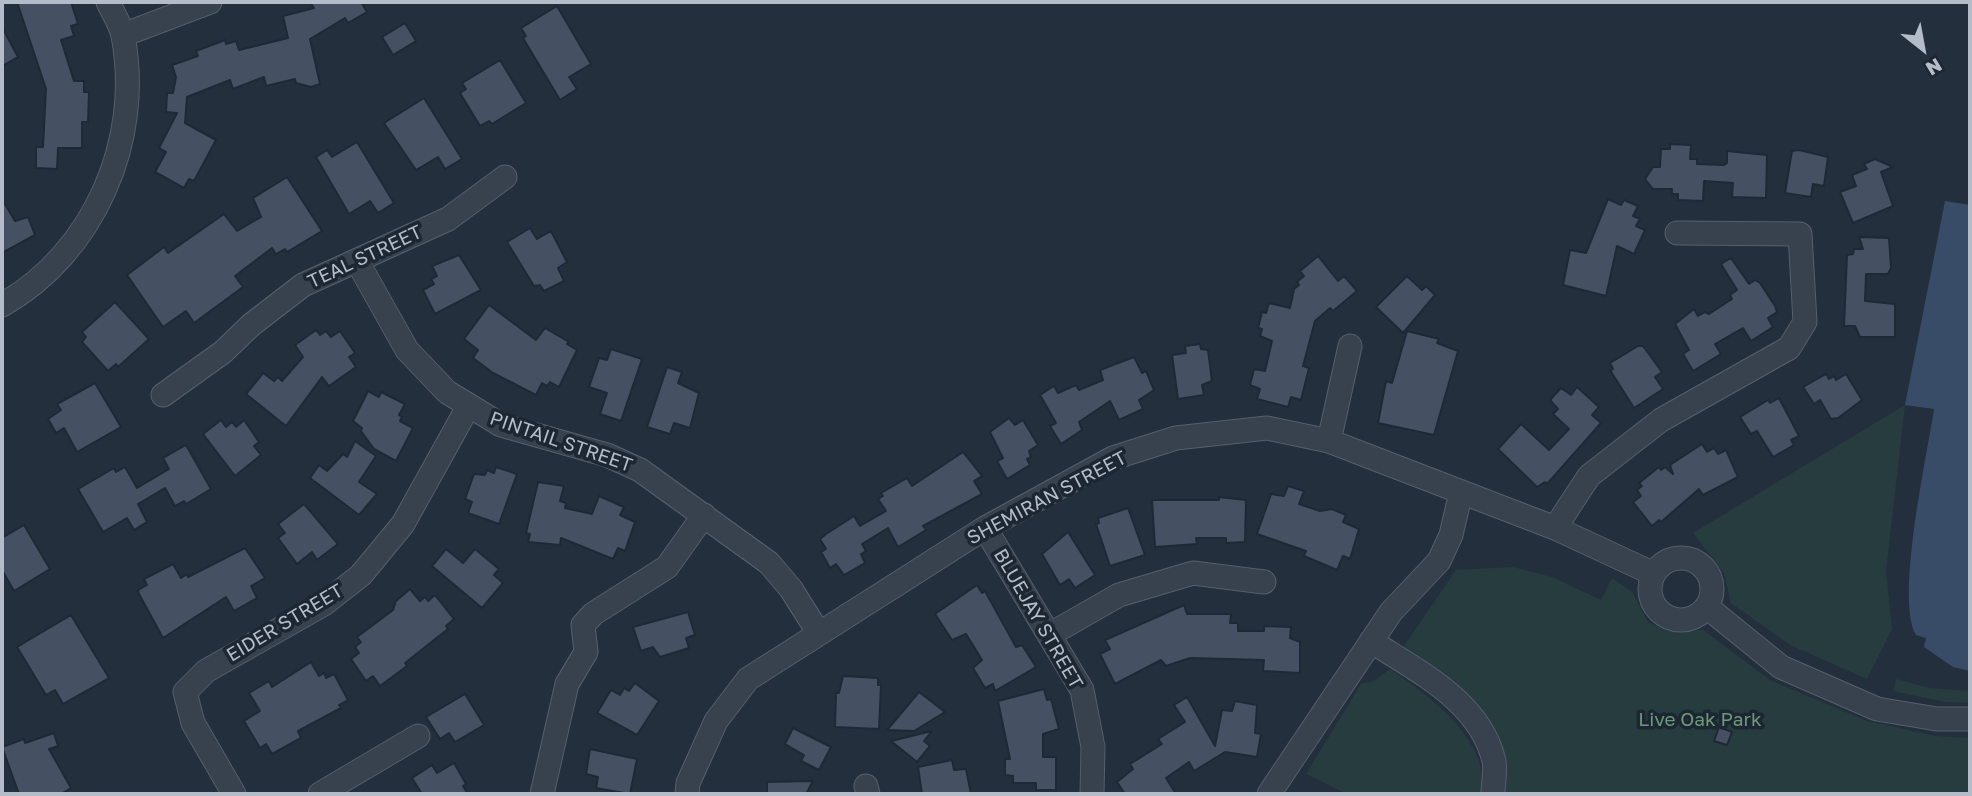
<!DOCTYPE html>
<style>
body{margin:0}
#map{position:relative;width:1972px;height:796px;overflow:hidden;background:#242f3e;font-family:"Golos Text",sans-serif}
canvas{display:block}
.frame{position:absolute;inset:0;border:4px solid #b4bcc9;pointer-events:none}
.north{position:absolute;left:1888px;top:14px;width:70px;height:70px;-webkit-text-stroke:5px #1d2633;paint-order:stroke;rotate:149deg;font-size:19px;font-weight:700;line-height:28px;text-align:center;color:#b4bcc9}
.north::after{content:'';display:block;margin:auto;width:24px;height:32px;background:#b4bcc9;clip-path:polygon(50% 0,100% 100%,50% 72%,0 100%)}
</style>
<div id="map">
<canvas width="1972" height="796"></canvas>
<div class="frame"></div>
<div class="north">N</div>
</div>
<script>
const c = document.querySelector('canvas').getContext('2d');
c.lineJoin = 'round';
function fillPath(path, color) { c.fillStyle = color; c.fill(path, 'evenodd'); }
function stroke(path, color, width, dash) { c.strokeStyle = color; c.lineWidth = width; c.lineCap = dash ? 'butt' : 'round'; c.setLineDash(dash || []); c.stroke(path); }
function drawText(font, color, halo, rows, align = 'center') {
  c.font = font + ' "Golos Text",sans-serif'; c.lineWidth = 7; c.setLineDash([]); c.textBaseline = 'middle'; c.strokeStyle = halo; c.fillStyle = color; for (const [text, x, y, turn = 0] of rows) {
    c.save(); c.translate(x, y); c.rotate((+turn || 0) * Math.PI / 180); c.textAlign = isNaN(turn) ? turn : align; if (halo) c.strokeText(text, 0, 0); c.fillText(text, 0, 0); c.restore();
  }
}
const green = new Path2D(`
 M1905,405L1886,571L1892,629L1867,679L1790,645L1731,603L1724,573L1693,533Z
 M1513,567L1552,577L1601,600L1612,578L1632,592L1648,622L1667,630H1703L1770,680L1867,721L1936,736L1970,738V794H1502L1494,746L1402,649L1456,570Z
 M1390,669C1433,699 1486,736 1484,794H1347L1306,774L1361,684L1374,681Z
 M1896,679L1929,688L1970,691V703L1944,702L1893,691Z`);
const water = new Path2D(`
 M1945,201L1970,205V671L1953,667L1924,647L1926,638L1916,635C1895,599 1927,456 1934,409L1905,405Z`);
const building = new Path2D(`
 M17,2H71L78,24L71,26L74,36L61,40L74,81H84V92H89L88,122H82V148H58L57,169L36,168V147H43L46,89Z
 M310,2H361L367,12L348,23L345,18L310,39L320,84L311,87L296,83L295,79L266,86L264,77L233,89L230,80L187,97L185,123L216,140L194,181L189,179L184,188L155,172L166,152L159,148L177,113L166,112L167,93H173L176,77L172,65L198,56L196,51L225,40L226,44L236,41L239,50L288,38L283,16L314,8Z
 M557,6L591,64L569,77L577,89L560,100L523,38L526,36L521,28Z
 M405,23L416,41L393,55L382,37Z
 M2,27L18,57L2,66Z
 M500,60L526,103L492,124L489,121L480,126L460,93L466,89L462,83Z
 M424,98L462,159L445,169L438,157L416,170L384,123Z
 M357,142L394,203L378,213L370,201L349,214L316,157L327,150L332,157Z
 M1670,144L1691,145L1690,159H1697V164L1724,165L1727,163V151L1767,155L1766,198L1732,197L1733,183L1704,181L1703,201L1678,200V194H1672V189H1653L1645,179L1653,167H1660L1661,149H1670Z
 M1799,150L1828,157L1824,186L1813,184L1811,197L1785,193L1792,151Z
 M1875,159L1893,167L1881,172L1893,206L1853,223L1840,192L1856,186L1852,175L1867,169L1864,164Z
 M287,177L322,231L287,252L285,249L276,254L272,248L235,276L243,287L194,323L186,311L163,327L127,275L164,247L168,253L224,214L237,231L261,217L253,198Z
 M2,199L15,221L28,217L35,235L2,253Z
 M1608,199L1621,205L1624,200L1638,206L1633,216L1640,219L1636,226L1645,230L1634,254L1617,246L1606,296L1563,285L1570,250L1586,253Z
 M530,228L537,239L551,231L567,262L558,268L564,281L544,291L540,285L534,286L507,242Z
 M1859,237L1889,238L1891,268L1888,274H1866L1865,301L1895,304V337H1860L1855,326H1844L1847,255L1853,254L1854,249H1863Z
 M459,255L481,290L435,314L423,290L434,284L431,279L437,276L432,266Z
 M1318,256L1338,281L1344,276L1357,291L1333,311L1330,308L1315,321L1303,366L1309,368L1301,400L1291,397L1288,407L1257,399L1260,389L1250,385L1254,369L1265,371L1272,341L1260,336L1262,329L1258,328L1262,312L1266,313L1269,303L1290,308L1294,289L1299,285L1297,282L1304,276L1300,271Z
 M1731,258L1749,284L1755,280L1760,283L1775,306L1777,312L1768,318L1773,327L1751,341L1743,328L1715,344L1721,354L1693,371L1683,354L1689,350L1675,324L1694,309L1698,316L1705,312L1709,314L1732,299L1730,295L1737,290L1721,264Z
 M1407,276L1422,290L1426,286L1435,295L1403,333L1376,307Z
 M115,302L149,339L118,367L116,364L108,371L82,342L86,337L82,332Z
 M489,305L536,340L545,328L569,342L567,344L577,350L559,387L550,382L547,386L542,383L536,395L493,373L473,358L478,350L464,339Z
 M316,330L320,335L326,331L331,337L340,331L355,353L349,357L356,367L329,386L322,377L286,426L246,394L263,373L274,381L278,377L282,381L303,357L295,345Z
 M1407,331L1439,339L1437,343L1458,351L1434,435L1378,423L1386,381L1392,383Z
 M1200,344L1201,349L1208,350L1212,381L1202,385L1204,395L1178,399L1172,355L1186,353L1185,346Z
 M1638,346H1643L1662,372L1655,377L1663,389L1634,408L1610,370L1613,369L1610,363Z
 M611,349L642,359L621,421L600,414L607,393L589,387L599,358L607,360Z
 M1134,357L1142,373L1146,371L1154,390L1139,400L1143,409L1119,420L1110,401L1079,422L1082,430L1061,444L1050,426L1056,423L1040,395L1054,386L1058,393L1076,385L1079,390L1103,380L1100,370Z
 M667,367L682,372L678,383L699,393L690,428L674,423L670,434L647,427Z
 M1826,374L1829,379L1834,376L1836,380L1846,374L1862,400L1838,418L1831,419L1820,400L1814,404L1803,387Z
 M95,383L121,427L77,452L64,428L56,433L48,419L61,410L57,404Z
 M1577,387L1599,407L1592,415L1601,423L1547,484L1545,482L1537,487L1498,449L1521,424L1549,450L1569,429L1553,414L1558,409L1550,400L1561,388L1571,395Z
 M368,391L379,397L381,392L405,404L399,415L402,417L400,421L413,428L396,461L374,449L361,431L362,428L353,421Z
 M1779,398L1799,436L1791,440L1794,445L1773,457L1757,431L1751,434L1740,417L1768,400L1770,403Z
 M1009,418L1015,425L1023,420L1038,445L1029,451L1031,457L1027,459L1030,465L1007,479L997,461L1003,458L990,432Z
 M221,420L226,427L232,422L236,427L244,420L259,442L254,446L261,455L235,476L203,434Z
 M355,441L376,456L359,482L377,494L359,515L310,478L319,465L327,471L343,454L347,457Z
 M1702,444L1707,452L1714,448L1718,454L1726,450L1738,477L1703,495L1699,489L1661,522L1659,520L1652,526L1633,502L1641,496L1637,490L1642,486L1639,483L1659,467L1661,470L1665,467L1673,474L1670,465Z
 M186,445L211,489L186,504L184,501L175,506L165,488L138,504L147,522L134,530L127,518L103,532L78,489L114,468L116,472L125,467L137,488L169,469L163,458Z
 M963,452L982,476L974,481L982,494L923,526L926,530L898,547L888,528L862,544L866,551L861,554L865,563L844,575L836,564L830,568L821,552L826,549L820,539L826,534L854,516L860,526L886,511L878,499L883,496L881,493L907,478L912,486Z
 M496,467L517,474L499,524L468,513L472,502L465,499L474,474L485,475L487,470L494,473Z
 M538,482L564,486L560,501L566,503L565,508L592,514L599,496L624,507L620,515L635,522L625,551L618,548L613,559L561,538L560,545L528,542L530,534L526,533Z
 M1288,486L1304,491L1299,504L1320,511L1332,509L1346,515L1343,522L1359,529L1350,559L1343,556L1337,570L1304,556L1306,551L1257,534L1271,494L1284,496Z
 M1219,497L1246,500L1245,542L1226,543V538H1196L1197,544L1155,547L1152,500H1219Z
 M304,504L338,544L317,560L312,552L297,564L278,538L285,533L278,524Z
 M1128,508L1145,555L1110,566L1096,524L1099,523L1098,518Z
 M24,525L50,569L14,591L2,570V538Z
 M1068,532L1095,575L1075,588L1069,579L1060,585L1042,554Z
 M245,548L265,578L251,586L257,598L234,611L226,597L163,638L139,594L138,590L147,585L144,579L173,564L181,578L187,574L188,577Z
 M446,549L463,563L475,549L499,569L494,575L503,583L482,608L432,566Z
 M977,585L982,593L985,591L1016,647L1022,645L1036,667L995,691L993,684L985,688L973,668L982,660L966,634L952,640L935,614Z
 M410,589L420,601L425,597L428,601L435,595L454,619L446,626L448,629L405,663L407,666L380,686L373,676L366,681L351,659L359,653L355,647L361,642L357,637L393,610L396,601Z
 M1184,605L1187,614H1231L1230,623H1238V631H1264V626L1291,627L1290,638L1300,642V673L1263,671L1264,660L1190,658L1166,666L1161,660L1115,684L1100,654L1110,649L1105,640Z
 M688,612L695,635L686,638L689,648L660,657L653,647L641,651L633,627Z
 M71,615L109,678L63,704L55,690L46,695L17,647Z
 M311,662L319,676L324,673L326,678L334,674L348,700L339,705L341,708L298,731L301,738L272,754L266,744L260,748L244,721L260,711L249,693L269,681L272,687Z
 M843,676L878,678V685H881L879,729L835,727L836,693H839Z
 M635,683L659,701L637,735L597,713L611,690L620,695L624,688L629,691Z
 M1044,689L1047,700L1051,699L1059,729L1043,734V757H1056V790H1036V783H1013V776L1005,775V759H1010L998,701Z
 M919,692L945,712L914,731L887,730Z
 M465,694L484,725L455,742L449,733L440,739L426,717Z
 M1187,697L1215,746L1222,710L1232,711L1235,701L1257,705L1255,733L1261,734L1257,757L1225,752L1194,771L1189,762L1166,778L1176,794H1125L1117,782L1133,769L1130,764L1162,744L1158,739L1185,722L1174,705Z
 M1719,727L1732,732L1727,745L1714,741Z
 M793,728L831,747L819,770L801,761L804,755L785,744Z
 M932,731L924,741L930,746L917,762L891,741Z
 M54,733L58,746L49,749L71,788L61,794H19L2,747L24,739L25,743Z
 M590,749L637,759L630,794L596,788L598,777L586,774Z
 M952,760L954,770L966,769L971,794H922L918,767Z
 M454,763L466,784L463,786L468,794H422L412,778L432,765L437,773Z
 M813,781L806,794H767V782Z`);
const minor = new Path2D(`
 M123,35L210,2
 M357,261L407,350L447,392L501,425L607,455L640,470L769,563L791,589L818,632
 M2,305C94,253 143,140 123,36C121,25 113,13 108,2
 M163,395L223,352L251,325L303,285L448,219L505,177
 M1329,441L1350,346
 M985,528L1082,690L1093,747L1092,794
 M1555,528L1589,476L1661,420L1789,348L1805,322L1800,234L1677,233
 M1650 589a31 31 0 1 1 62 0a31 31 0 1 1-62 0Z
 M1707,607L1781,667L1877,709L1937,719H1970
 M1049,635L1119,595L1193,573L1264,582
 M1371,641C1418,672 1480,701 1494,761C1496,771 1493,784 1493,794
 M866,786L868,794
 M234,794L193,723L185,692L206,671L324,604L361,575L403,524L468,407
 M320,794L418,736
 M542,794L567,684L586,652L583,625L593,614L667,567L704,515
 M687,794L688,783L716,721L748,679L985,528L1113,458L1176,438L1267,428L1329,441L1555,528L1654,574
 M1269,794L1391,612L1439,561L1451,535L1461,492`);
const streetNames = [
 ["TEAL STREET",365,257,-25],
 ["PINTAIL STREET",561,442,19],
 ["SHEMIRAN STREET",1047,498,-28],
 ["BLUEJAY STREET",1038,619,60],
 ["EIDER STREET",285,623,-31]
];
const parkNames = [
 ["Live Oak Park",1700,720]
];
fillPath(green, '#263c3f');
fillPath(water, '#394c67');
fillPath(building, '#455162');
stroke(building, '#1f2835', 2);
stroke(minor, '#565f6c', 25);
stroke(minor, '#38414e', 23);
drawText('19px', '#b4bcc9', '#1d2633', streetNames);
drawText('19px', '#6b9a76', '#1d2633', parkNames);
</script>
